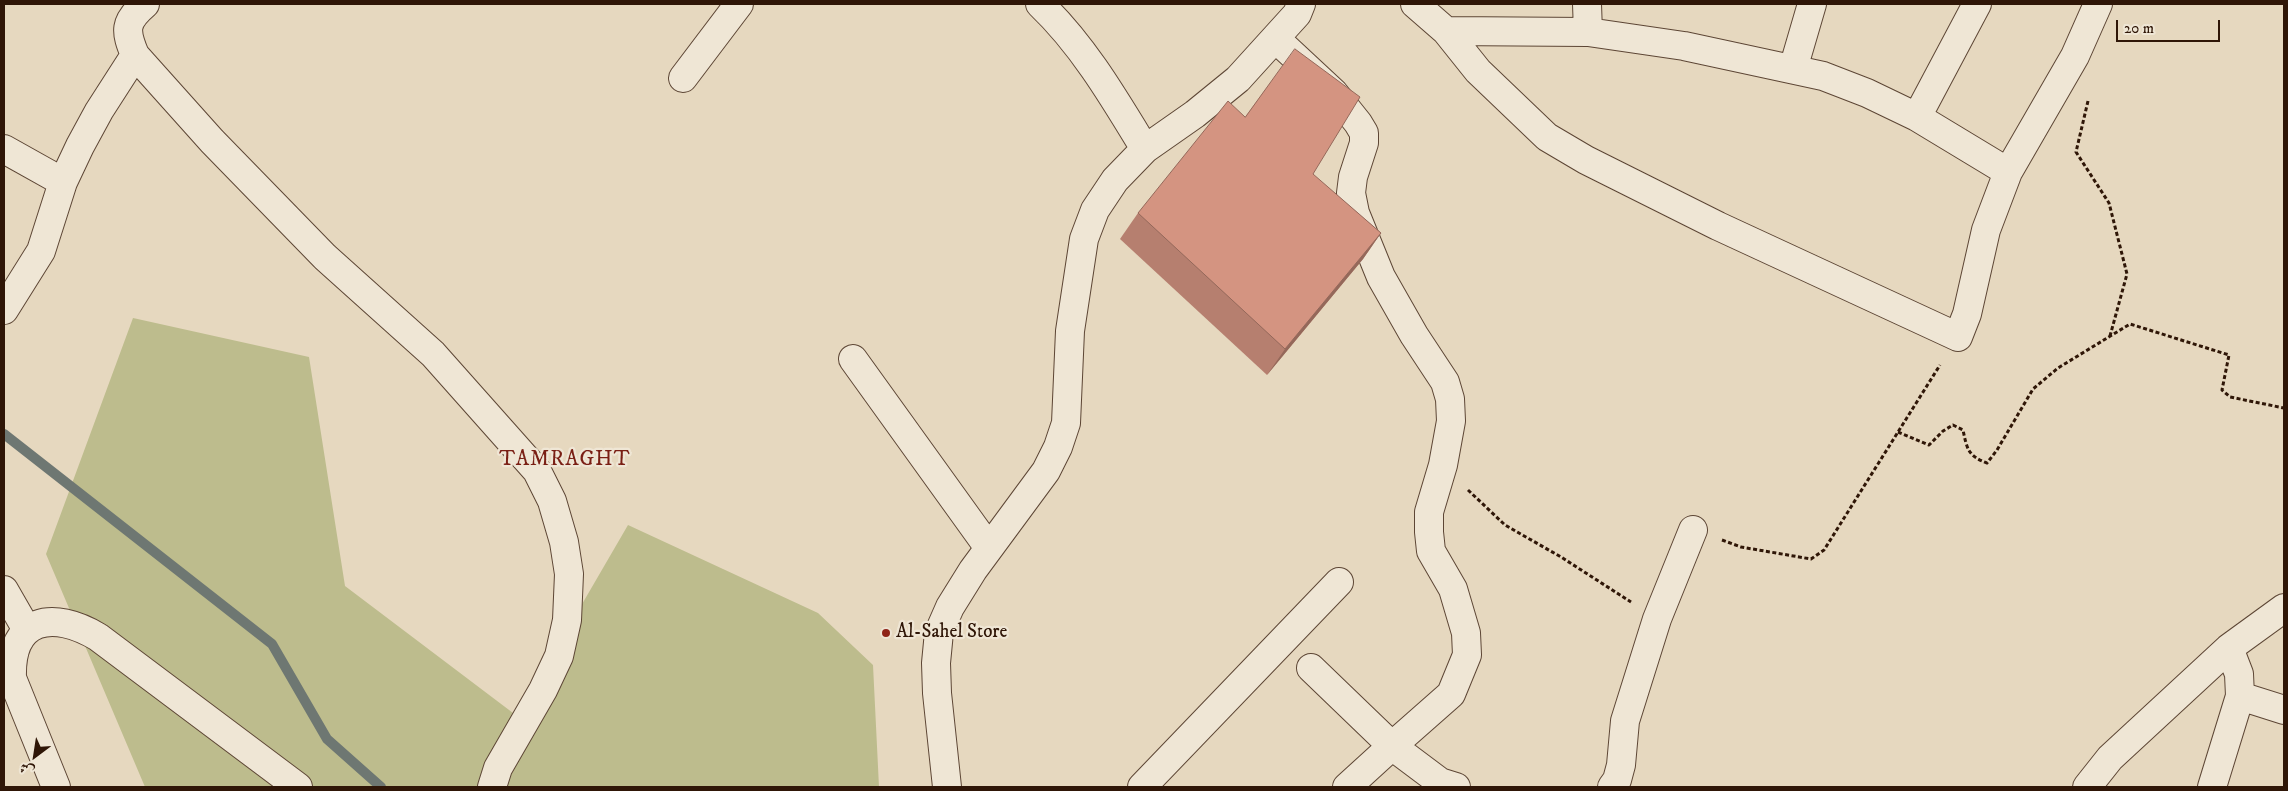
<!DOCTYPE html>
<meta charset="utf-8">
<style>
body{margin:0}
#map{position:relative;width:2288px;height:791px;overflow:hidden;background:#e6d8bf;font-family:"IM FELL DW Pica",Amiri,serif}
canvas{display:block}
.frame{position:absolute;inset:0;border:5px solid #2f1607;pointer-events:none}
.north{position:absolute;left:10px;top:731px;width:50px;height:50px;-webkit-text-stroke:4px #efe6d5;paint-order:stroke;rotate:211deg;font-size:14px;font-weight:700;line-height:20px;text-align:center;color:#2f1607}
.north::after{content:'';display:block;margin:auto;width:18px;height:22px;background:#2f1607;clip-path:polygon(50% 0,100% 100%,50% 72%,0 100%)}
.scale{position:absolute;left:2116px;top:20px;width:104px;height:22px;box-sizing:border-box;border:2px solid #2f1607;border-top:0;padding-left:6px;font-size:15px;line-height:18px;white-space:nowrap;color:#2f1607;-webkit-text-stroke:4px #efe6d5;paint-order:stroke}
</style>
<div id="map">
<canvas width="2288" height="791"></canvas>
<div class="frame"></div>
<div class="north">ش</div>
<div class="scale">20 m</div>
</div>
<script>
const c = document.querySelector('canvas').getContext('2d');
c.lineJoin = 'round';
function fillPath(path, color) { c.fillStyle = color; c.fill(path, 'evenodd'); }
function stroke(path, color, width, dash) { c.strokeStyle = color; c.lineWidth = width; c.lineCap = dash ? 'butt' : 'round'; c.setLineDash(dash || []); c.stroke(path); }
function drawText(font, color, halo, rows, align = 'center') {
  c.font = font + ' "IM FELL DW Pica",serif'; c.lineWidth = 4.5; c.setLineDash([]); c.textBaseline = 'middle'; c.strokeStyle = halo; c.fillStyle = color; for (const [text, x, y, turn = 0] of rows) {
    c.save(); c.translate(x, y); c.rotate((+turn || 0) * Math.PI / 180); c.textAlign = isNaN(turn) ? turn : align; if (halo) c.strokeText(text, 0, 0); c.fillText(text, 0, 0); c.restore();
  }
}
const green = new Path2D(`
 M133,318L309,357L345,586L517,716L628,525L818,613L873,665L879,787H145L46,554Z`);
const stream = new Path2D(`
 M4,434L272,644L327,739L381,787`);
const path = new Path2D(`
 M2088,101L2076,152L2109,203L2127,274L2110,336
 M1898,432L1929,445L1943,431L1953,425L1963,430C1967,449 1968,456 1987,463L1997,450L2033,389L2058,368L2130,324L2229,355L2222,390L2230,397L2284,408
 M1468,490L1505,525L1561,557L1631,602
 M1722,540L1741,547L1811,559L1824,550L1940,365`);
const minor = new Path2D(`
 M145,4C124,22 125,31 135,55L212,141L325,257L433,354L537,471L552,501L564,542L569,574L567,620L559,656L543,690L498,768L492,787
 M1415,4L1446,31
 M1587,4L1588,32
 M1446,31L1588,32L1684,46L1823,76L1867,93L1917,117L2008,172L1986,230L1967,314L1958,337L1718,226L1586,160L1547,137L1478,71Z
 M1276,39L1334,93L1358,123L1364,133V143L1353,177L1351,193L1355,213L1381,277L1414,335L1445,382L1450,399L1451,421L1443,465L1429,512V532L1431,551L1453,589L1466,633L1467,655L1451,694L1392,746L1440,782L1456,787
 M1793,69L1812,4
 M683,78L739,4
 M1917,117L1977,4
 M4,149L63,182
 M1145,149L1195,114L1238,79L1297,14L1301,4
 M2008,172L2075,56L2098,4
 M4,310L41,251L63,182L80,146L99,111L135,55
 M853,359L989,548
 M4,590L27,630
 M1311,668L1392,746L1347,787
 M2240,696L2284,710
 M56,787L12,678C10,617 53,610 98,637L298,787
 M947,787L937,693L936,663L939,632L950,607L973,570L1046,471L1058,447L1066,423L1070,331L1084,239L1095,210L1115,180L1145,149C1114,98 1083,45 1040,4
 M1142,787L1339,582
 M1612,787L1617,780L1621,765L1625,721L1657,619L1693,530
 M2087,787L2110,758L2229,648L2284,608
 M2212,787L2240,696L2239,674L2229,648`);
const wall = new Path2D(`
 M1245,117L1381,233L1363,259L1267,375L1120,239L1138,213Z`);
const shadedWall = new Path2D(`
 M1381,233L1363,259L1267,375L1285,349Z`);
const building = new Path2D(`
 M1295,49L1360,97L1313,174L1381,233L1285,349L1138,213L1228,101L1245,117Z`);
const markers = [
 [886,633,5,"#8f2418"]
];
const poiNames = [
 ["Al-Sahel Store",896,633]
];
const quarterNames = [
 ["TAMRAGHT",565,461]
];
fillPath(green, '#bdbc8d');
stroke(stream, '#6e7772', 10);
stroke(minor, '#5d4635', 30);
stroke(path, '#2f1607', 3, [4, 2.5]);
stroke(minor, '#efe6d5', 28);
fillPath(wall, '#b67f6f');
fillPath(shadedWall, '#94685a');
fillPath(building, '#d49481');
stroke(building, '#94685a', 1);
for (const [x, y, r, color] of markers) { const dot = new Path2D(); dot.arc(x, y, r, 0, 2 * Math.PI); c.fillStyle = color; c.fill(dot); stroke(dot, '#efe6d5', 2); }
drawText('19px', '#2f1607', '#efe6d5', poiNames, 'left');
c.letterSpacing = '1px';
drawText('21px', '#7a1f14', '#efe6d5', quarterNames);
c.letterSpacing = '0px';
</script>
